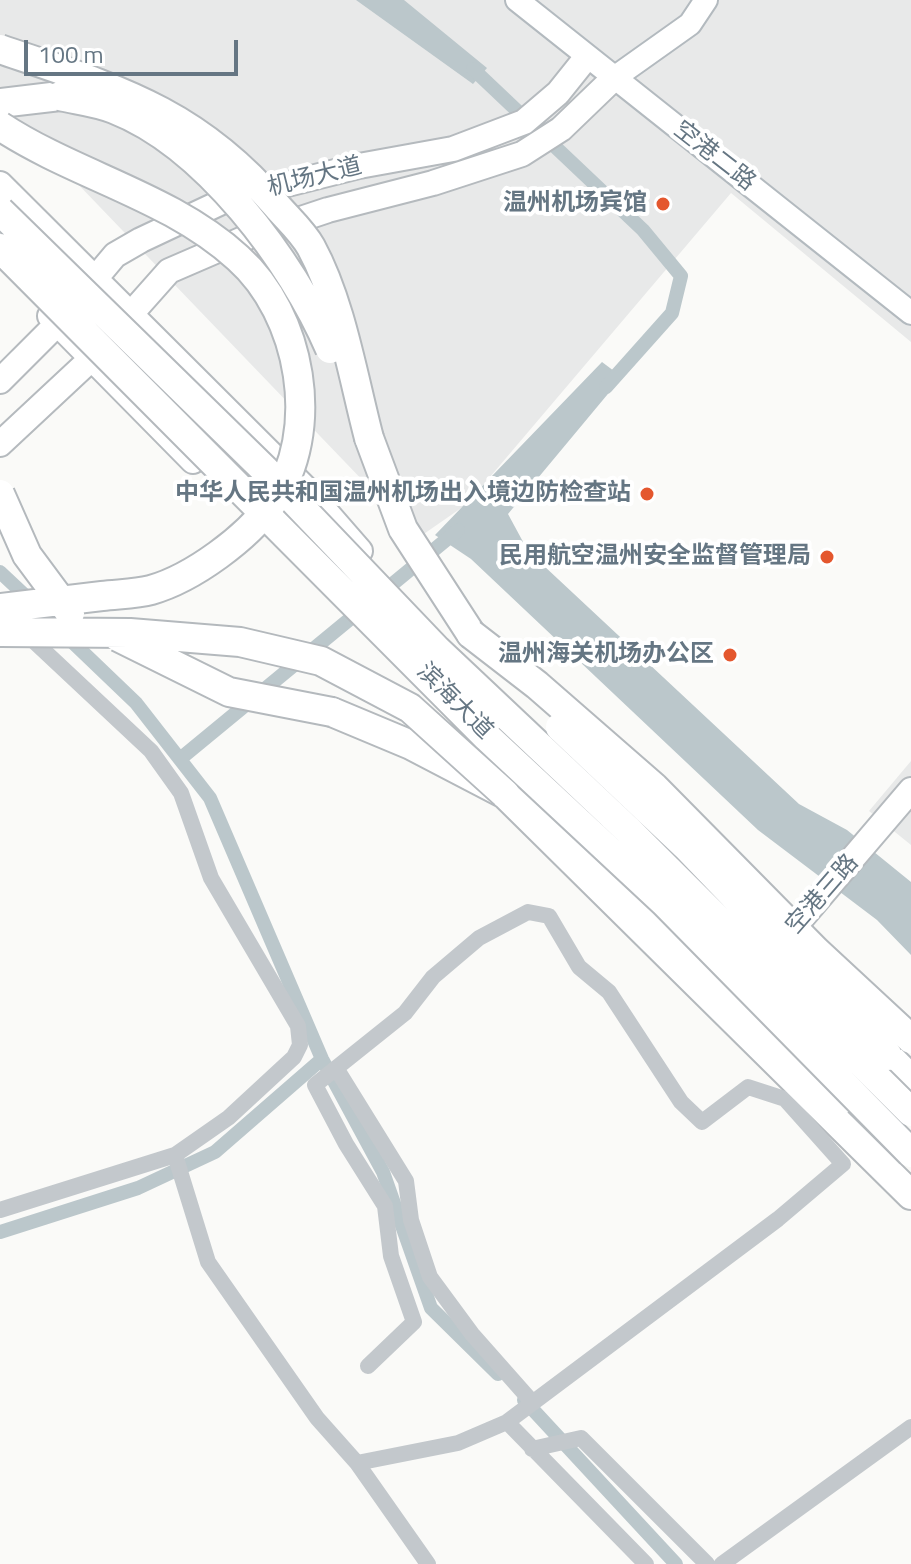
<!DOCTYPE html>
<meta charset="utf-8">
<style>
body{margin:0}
#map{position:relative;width:911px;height:1564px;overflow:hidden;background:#fafaf8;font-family:"Titillium Web",sans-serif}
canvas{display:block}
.scale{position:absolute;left:24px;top:40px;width:214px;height:36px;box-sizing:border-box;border:4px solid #657683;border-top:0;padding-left:10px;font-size:24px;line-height:28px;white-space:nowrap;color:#657683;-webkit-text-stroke:6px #fff;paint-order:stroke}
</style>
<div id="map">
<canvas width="911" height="1564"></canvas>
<div class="scale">100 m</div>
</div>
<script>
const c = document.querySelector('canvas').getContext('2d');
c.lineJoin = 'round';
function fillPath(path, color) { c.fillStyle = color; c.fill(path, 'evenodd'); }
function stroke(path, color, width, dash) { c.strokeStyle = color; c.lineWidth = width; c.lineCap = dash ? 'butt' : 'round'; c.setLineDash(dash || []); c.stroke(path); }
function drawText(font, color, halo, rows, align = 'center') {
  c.font = font + ' "Titillium Web","Noto Sans SC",sans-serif'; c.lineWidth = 8; c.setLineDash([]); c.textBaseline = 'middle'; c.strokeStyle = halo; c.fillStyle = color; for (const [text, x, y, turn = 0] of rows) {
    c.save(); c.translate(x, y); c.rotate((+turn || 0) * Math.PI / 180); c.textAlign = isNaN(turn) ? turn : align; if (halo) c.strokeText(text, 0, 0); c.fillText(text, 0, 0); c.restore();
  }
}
const built = new Path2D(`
 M0,0H911V342L731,193L467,504L418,538L0,103Z
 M911,761V845L869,811Z`);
const water = new Path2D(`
 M356,0H404L487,68L473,84Z
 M602,362L622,377L508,514L528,551L799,804L847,830L911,882V955L877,920L758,830L471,559L435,535Z`);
const canal = new Path2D(`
 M473,69L643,230L681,276L672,313L606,387
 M0,572L32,602
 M378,596L458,530
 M64,634L136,703L210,798L322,1059L383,1172L431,1308L498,1374
 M180,759L362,609
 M0,1232L138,1188L215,1152L322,1059
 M524,1400L676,1564`);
const street = new Path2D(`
 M336,1068L406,1181L411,1220L430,1277L472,1334L533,1403
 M175,1155L208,1262L317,1418L357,1463L458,1443L507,1422L778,1219L843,1164L785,1099L748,1087L702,1122L681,1102L609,992L579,967L549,916L528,912L479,938L433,977L405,1013L315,1085L346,1144L385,1206L391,1256L414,1322L368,1366
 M0,1210L175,1155L228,1118L294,1057L300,1045L298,1026L211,878L181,793L151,751L24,632
 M507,1422L646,1564
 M532,1449L581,1438L707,1564
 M357,1463L428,1564
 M722,1564L911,1427`);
const secondary = new Path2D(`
 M517,0L911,313
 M614,78L690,24L706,0`);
const primary = new Path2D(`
 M0,184L306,489L360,551
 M50,316L193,461
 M0,381L57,324L115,255L141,240L228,199L359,166L453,149L524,122L558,93L586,58
 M0,444L90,360L169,271L250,236L328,210L433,183L522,154L561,129L614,78
 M508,774L839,1104
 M783,940L911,790`);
const highway = new Path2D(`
 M0,103L60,96
 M369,438L403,529L471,634
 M332,712L411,745L505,794L911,1195
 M888,1056L911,1079`);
const highwayBridge = new Path2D(`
 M0,49C113,88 194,109 276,205C287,218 302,231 311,247C341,302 353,377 369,438
 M60,96C77,100 97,102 114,109C206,145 292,261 330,349
 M0,126C76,176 170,196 238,258C301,314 323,431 272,503C247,538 193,578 151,590C136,594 118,594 102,596C68,600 34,604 0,608
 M0,211L264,469L437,650L629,831L911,1112
 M0,248L487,737L664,902L911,1153
 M0,494L27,555L70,613
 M0,632L130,633L240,642L321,661L410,708L505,794
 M471,634L537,685L654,787L816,951L911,1039
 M118,637L229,692L332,712
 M560,727L687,847L888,1056`);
const markers = [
 [663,204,8,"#e4572e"],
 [647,494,8,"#e4572e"],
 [827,557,8,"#e4572e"],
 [730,655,8,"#e4572e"]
];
const streetNames = [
 ["空港二路",714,157,38],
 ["机场大道",315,178,-14],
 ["滨海大道",454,702,45],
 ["空港三路",823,895,-49]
];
const poiNames = [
 ["温州机场宾馆",647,204],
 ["中华人民共和国温州机场出入境边防检查站",631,494],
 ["民用航空温州安全监督管理局",811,557],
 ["温州海关机场办公区",714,655]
];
fillPath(built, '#e8e9e9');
fillPath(water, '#bbc7cb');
stroke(canal, '#bbc7cb', 14);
stroke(secondary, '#b3babf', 26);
stroke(primary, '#b5babe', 28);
stroke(highway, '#b4b9bd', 32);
stroke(street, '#c3c8cc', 16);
stroke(secondary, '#fff', 22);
stroke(primary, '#fff', 24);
stroke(highway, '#fff', 28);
stroke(highwayBridge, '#b4b9bd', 32, []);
stroke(highwayBridge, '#fff', 28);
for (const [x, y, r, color] of markers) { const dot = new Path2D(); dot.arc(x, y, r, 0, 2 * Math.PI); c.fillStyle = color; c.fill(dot); stroke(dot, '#fff', 3); }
drawText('24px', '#657683', '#fff', streetNames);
drawText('bold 24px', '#657683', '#fff', poiNames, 'right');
</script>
